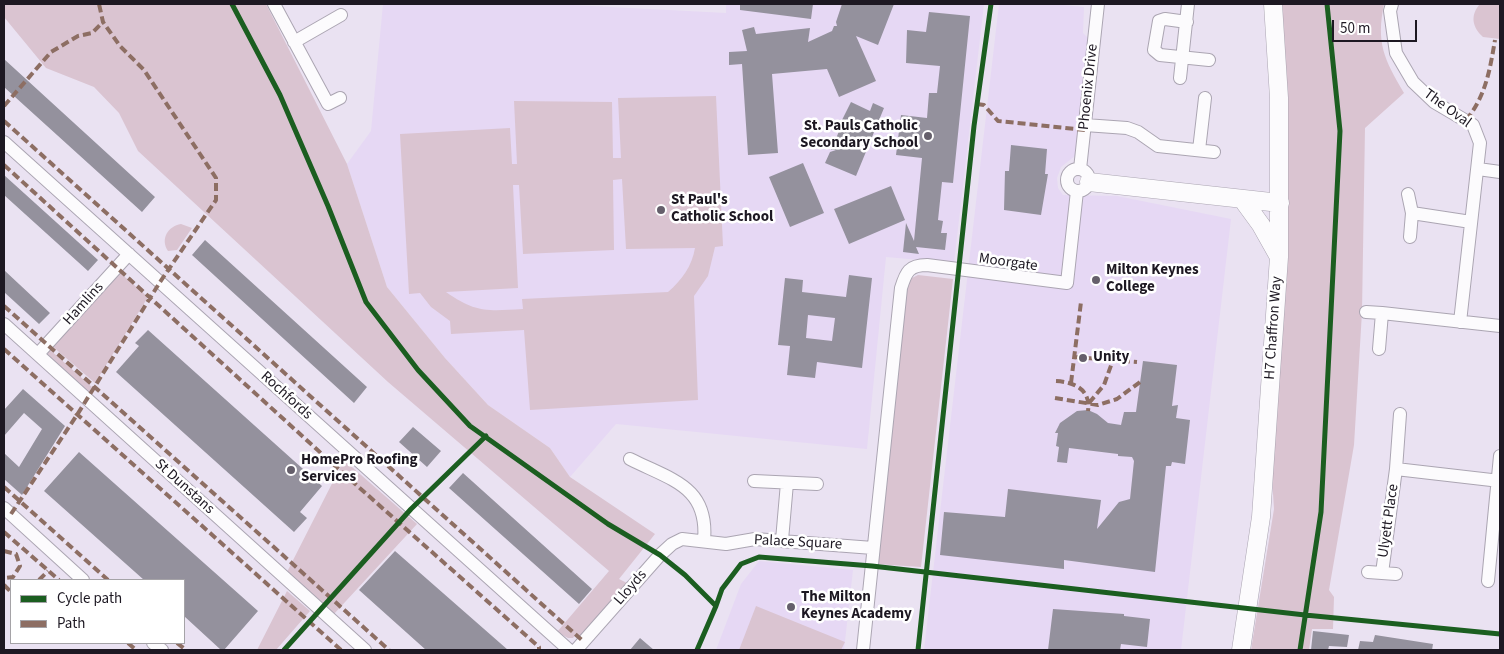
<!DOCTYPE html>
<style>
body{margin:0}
#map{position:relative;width:1504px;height:654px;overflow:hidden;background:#eae2f2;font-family:"Source Sans 3",sans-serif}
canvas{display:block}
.frame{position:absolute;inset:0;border:5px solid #1d1822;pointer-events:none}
.legend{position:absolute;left:10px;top:579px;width:175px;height:65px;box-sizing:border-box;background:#fff;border:1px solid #a5a3a7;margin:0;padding:6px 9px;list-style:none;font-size:15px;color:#1d1822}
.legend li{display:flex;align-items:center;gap:10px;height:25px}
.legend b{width:25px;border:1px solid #a5a3a7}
.scale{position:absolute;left:1332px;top:20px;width:85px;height:22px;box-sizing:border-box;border:2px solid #1d1822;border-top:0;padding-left:6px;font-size:15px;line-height:18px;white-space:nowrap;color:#1d1822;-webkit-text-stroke:4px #fff;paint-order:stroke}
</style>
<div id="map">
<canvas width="1504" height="654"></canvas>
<div class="frame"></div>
<ul class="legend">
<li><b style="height:6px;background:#1b5e20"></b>Cycle path</li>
<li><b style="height:6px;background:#8d6e63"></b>Path</li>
</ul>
<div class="scale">50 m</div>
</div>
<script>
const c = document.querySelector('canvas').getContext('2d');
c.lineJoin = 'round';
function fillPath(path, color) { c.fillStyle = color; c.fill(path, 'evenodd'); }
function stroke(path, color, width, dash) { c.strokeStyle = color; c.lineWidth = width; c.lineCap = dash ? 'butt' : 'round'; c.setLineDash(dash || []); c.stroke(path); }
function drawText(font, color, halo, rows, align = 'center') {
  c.font = font + ' "Source Sans 3",sans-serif'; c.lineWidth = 5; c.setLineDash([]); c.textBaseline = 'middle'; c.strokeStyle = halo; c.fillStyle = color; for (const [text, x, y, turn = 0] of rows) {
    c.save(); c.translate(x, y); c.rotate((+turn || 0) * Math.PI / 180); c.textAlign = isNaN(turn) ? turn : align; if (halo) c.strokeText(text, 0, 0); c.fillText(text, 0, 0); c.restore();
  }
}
const built = new Path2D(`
 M383,4H553L726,13V4H984L954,263L886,257L867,449L616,424L570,477L550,448L488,405L445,358L387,287L347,164L371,131Z
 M999,4H1053L1084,7L1083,33L1088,38L1077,148L1075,156L1061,167L1057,178L1058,188L1063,195L1117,196L1231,219L1181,650H924Z
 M759,561L853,570L844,650H716L741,584Z`);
const green = new Path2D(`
 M4,4H266L347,164L387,287L445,358L488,405L550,448L570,477L655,534L619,579L627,583L580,637L576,634L573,638H568L557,632L609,571L388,382L138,151L119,113L94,87L46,68L4,17Z
 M1279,4H1384C1376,43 1384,59 1404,93L1365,128L1362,312L1354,445L1329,590L1334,597L1333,629H1312L1309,650H1251L1274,509L1272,478L1283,298Z
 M1480,4H1500V39L1483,37C1472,27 1470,15 1480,4Z
 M716,96L723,246L715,247L708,276L694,296L698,400L530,410L524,330L451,334L450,321L431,307L420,293L409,294L400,134L510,128L512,164H517L514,101L612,102L613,158H621L618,98ZM622,179L626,249L695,248C692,266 682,280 668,292L522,299L523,309C487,311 476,313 446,292L518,288L513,185H519L523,254L614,250L613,180Z
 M181,224L192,228L177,250L168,251C160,239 168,226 181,224Z
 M118,271L148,297L95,383L51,345Z
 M918,275L953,279L921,567L876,564L904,303L910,279Z
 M48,348L92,387L88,396L48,358Z
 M344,460L417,524L334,614L287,572Z
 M287,591L310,611L276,650H257Z
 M756,606L845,642L841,650H739Z`);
const building = new Path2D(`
 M740,4H813L811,19L740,10Z
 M842,4H894L878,45L856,36L876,81L839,97L827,69L772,74L778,153L748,155L742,64L729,65V52L747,51L742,30L754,27L756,34L810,28L808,42L832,31L834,26H837L836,22Z
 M929,12L970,16L953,183L942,182L938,220L943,221L941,233H947L945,250L916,247L919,254L903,252L906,223L914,241L922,158L896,155L901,115L927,118L929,93H937L940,66L906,63L907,30L926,32Z
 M4,59L155,197L142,212L4,87Z
 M851,102L870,111L873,103L884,108L856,176L825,163L830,152L836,150H831L840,129L838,128Z
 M1011,145L1047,149L1045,174H1048L1041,215L1004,210L1005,171H1009Z
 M803,163L824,213L790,227L769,177Z
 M4,175L98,260L88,271L4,195Z
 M891,186L905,220L849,244L834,209Z
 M205,240L367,387L354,403L192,255Z
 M4,270L50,313L39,324L4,292Z
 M849,275L872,278L862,368L817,362L815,378L787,375L790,346L778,345L785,278L803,280L802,292L846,297ZM808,315L835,318L832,341L806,338Z
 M148,330L322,486L300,512L307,518L294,532L116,372L139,346L135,343Z
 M1143,361L1177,365L1172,406L1178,405L1176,418L1190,420L1185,464L1172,462L1171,466H1166L1155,572L1064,560V569L940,555L944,512L1005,517L1008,489L1101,500L1097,529L1119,502L1130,499L1134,461L1132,457L1118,456V454L1069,448L1067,463L1057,462L1059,447L1056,446L1058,433H1055L1060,423L1077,411L1088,410L1097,414L1108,423L1121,425L1124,412H1136Z
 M23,389L65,426L22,495L4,479V453L19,467L42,429L24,413L4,436V410Z
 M413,427L441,451L427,467L399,442Z
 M79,452L258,611L224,650H221L184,616V580H144L44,491Z
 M463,473L592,589L579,604L449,488Z
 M395,551L419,572L508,650H426L359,590Z
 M1053,609L1124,614V616L1150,619L1147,647L1121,644L1120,650H1048Z
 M1313,631L1349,635L1347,647L1329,646L1328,650H1311Z
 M1375,635L1433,644L1432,650H1358L1360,641L1373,642Z
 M640,638L654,650H630Z`);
const street = new Path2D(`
 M274,4L328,104L340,98
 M1392,4L1390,11L1396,53L1413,82L1434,102L1473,125L1480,143L1460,322
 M1187,22L1165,19L1159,21L1154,50L1160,55L1209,60
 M294,42L341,15
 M1180,78L1188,4
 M1085,125L1127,128L1138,132L1158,146L1214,152
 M4,142L569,650
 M1199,150L1205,98
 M1080,169L1098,4
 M1478,169L1500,172
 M1067 180a11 11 0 1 1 22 0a11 11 0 1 1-22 0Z
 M1408,194L1412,213L1410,237
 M1412,213L1471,222
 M1366,312L1382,313
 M4,324L365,650
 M1379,349L1382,313L1500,326
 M38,354L129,254
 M630,459C671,480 709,486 704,541
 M1396,469L1500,481
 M754,481L817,484
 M4,508L83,580
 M782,540L787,483
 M1368,572L1396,574
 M1382,573L1396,469L1400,414
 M1488,581L1500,456
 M153,643L162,650
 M576,650L660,555L672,544L682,539L726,544L755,539L873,548
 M863,650L901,288C906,272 909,265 927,265L1067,283L1077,191`);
const secondary = new Path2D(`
 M1089,182L1280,203
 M1242,199L1261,225L1279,257
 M1241,650L1261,517L1279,257V98L1273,4`);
const quiet = new Path2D(`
 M977,104L984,105L998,121L1085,130
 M4,106L51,52L78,36L92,33L103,22
 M1466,120C1486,96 1490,69 1495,40
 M4,121L584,642
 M4,165L344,474L539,647V650
 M4,306L389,650
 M4,349L341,650
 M1074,357L1137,362
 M1056,381C1075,382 1091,390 1088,411
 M1071,383L1081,302
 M1055,398L1098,405L1117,399L1140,382
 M1089,403L1104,385L1113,360
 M4,487L108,580
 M11,514L77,415L160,282L216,200V178L144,70L120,46L103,22L99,4
 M4,532L59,580
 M4,551L16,554L20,566L13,577L4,578
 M39,580L48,571
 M4,585L11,592
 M128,643L136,650
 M177,643L186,650`);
const cycleway = new Path2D(`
 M232,4L280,95L328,206L366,302L418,370L470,426L608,524L660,555L685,575L716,606L697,650
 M716,606L722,589L741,564L759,557L872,566L1305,615L1500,634
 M284,650L411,509L486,436
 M918,650L974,126L991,4
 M1300,650L1321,512L1340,131L1327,4`);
const markers = [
 [928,136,5,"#655f6b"],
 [661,210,5,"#655f6b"],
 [1096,280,5,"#655f6b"],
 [1083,358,5,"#655f6b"],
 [291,470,5,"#655f6b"],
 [791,607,5,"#655f6b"]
];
const streetNames = [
 ["Phoenix Drive",1089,87,-84],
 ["The Oval",1447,109,36],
 ["Moorgate",1008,263,8],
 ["Hamlins",84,304,-48],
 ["H7 Chaffron Way",1274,328,-86],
 ["Rochfords",286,396,42],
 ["St Dunstans",184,487,42],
 ["Ulyett Place",1389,521,-82],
 ["Palace Square",798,543,3],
 ["Lloyds",631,588,-49]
];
const poiNames = [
 ["St. Pauls Catholic",918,127,"right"],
 ["Secondary School",918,144,"right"],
 ["St Paul's",671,201],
 ["Catholic School",671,218],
 ["Milton Keynes",1106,271],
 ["College",1106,288],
 ["Unity",1093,358],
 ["HomePro Roofing",301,461],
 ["Services",301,478],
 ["The Milton",801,598],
 ["Keynes Academy",801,615]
];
fillPath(built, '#e6d8f4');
fillPath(green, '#dac4d1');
fillPath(building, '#94919d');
stroke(street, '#aba5b2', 14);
stroke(secondary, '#aba5b2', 19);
stroke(street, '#fcfbfd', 12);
stroke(secondary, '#fcfbfd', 18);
stroke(quiet, '#8d6e63', 4, [8, 4]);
stroke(cycleway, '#1b5e20', 5);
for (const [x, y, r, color] of markers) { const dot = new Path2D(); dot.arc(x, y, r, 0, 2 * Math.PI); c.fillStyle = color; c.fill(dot); stroke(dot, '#fff', 2); }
drawText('15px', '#1d1822', '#fff', streetNames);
drawText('bold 15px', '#1d1822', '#fff', poiNames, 'left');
</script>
